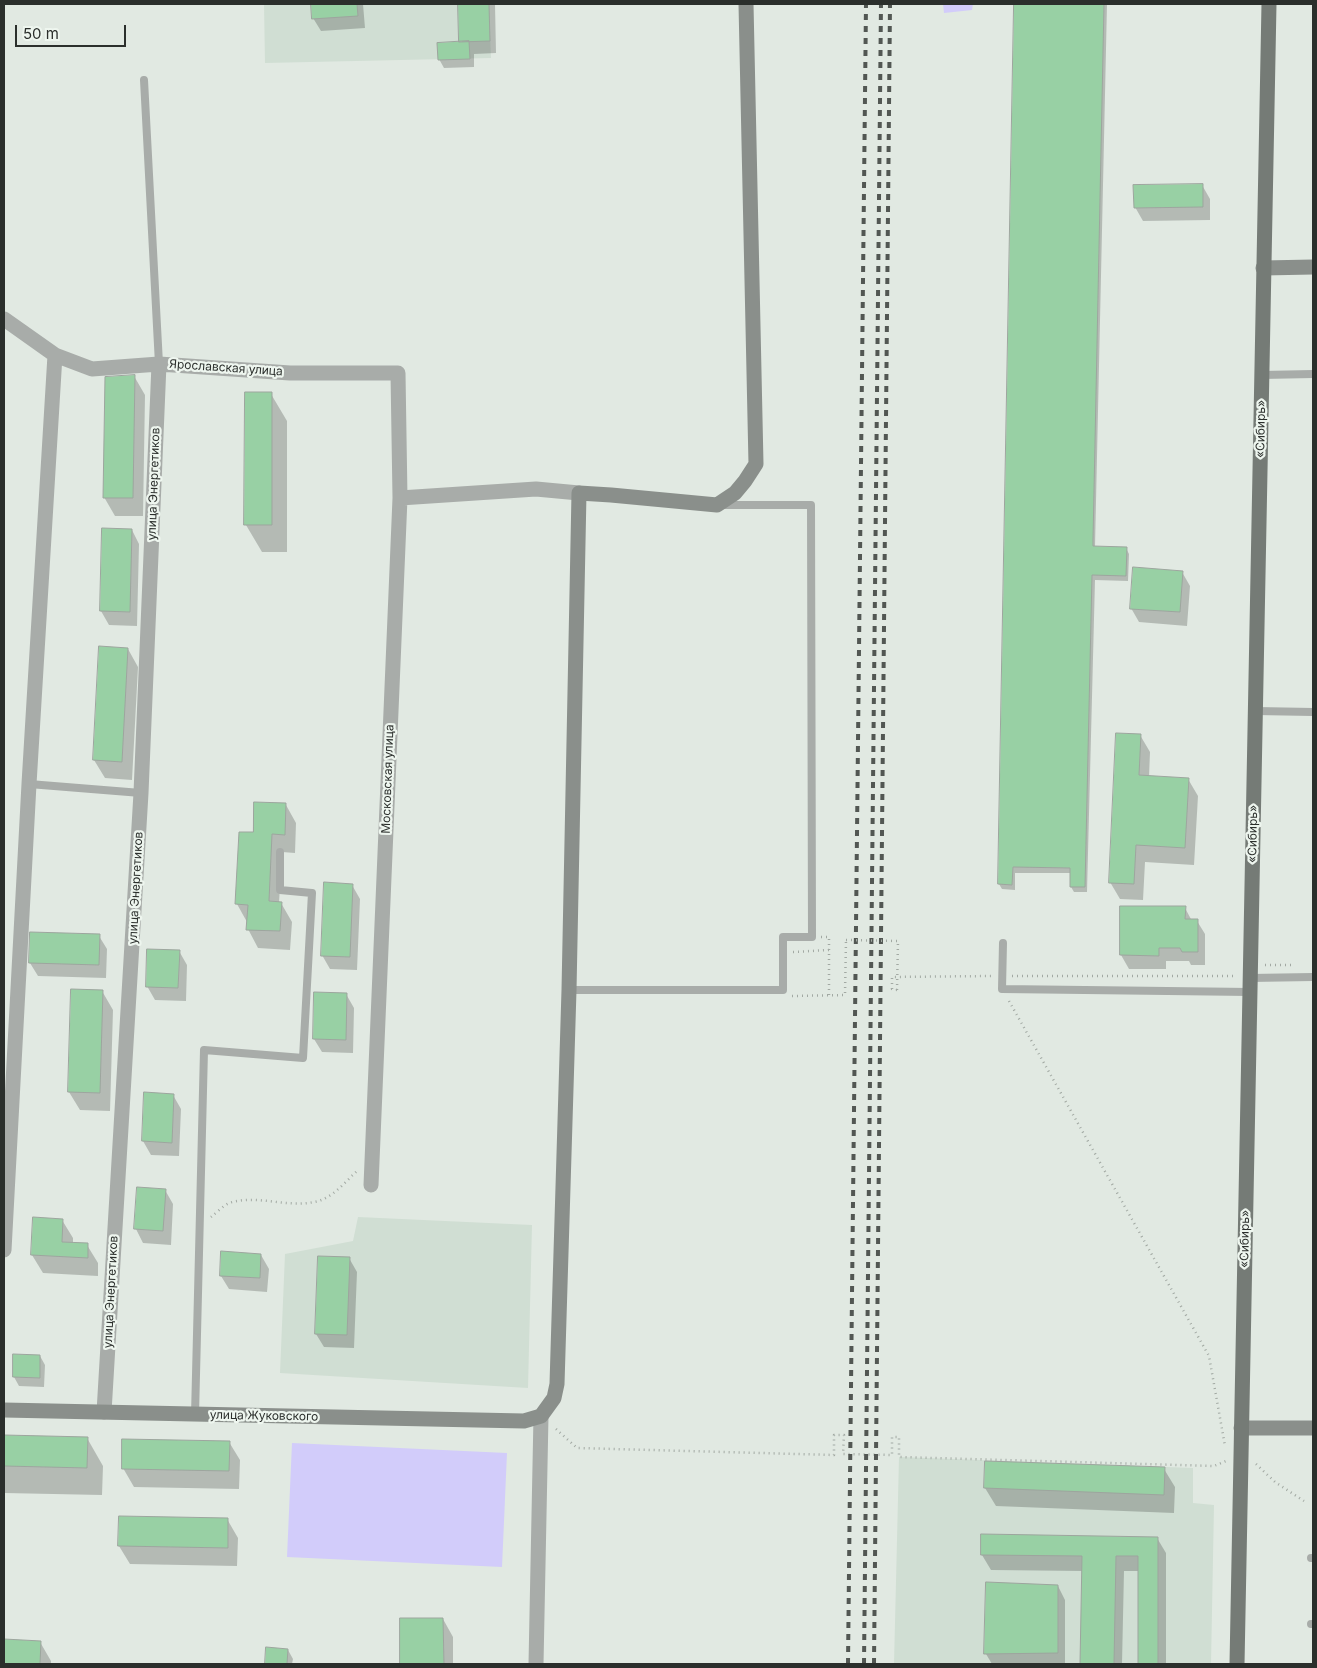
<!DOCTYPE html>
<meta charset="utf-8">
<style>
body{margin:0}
#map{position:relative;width:1317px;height:1668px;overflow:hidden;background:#e1e9e2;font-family:Inter,sans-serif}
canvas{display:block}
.frame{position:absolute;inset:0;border:5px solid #2b2f2c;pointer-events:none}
.scale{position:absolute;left:15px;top:25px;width:111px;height:22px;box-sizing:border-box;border:2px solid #2b2f2c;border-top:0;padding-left:6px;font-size:15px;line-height:18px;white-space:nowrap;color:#2b2f2c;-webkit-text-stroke:4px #eef6ef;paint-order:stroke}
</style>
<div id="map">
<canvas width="1317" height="1668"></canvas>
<div class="frame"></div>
<div class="scale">50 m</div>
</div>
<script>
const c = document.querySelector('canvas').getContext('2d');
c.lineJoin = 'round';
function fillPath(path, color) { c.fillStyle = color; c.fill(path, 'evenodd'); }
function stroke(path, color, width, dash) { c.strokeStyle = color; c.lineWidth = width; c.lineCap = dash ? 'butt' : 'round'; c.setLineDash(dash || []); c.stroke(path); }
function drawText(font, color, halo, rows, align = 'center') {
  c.font = font + ' Inter,sans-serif'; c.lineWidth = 4.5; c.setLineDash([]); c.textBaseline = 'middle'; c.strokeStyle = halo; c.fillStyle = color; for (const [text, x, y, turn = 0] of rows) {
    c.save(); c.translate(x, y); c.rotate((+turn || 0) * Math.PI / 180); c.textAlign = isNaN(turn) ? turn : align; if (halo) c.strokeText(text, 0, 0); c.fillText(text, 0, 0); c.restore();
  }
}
const built = new Path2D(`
 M264,4H489L491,58L265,63Z
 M358,1217L532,1225L528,1388L280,1373L285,1254L353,1241Z
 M899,1457L1193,1468V1503L1214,1505L1211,1664H894Z`);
const green = new Path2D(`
 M943,4H973L972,10L944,13Z
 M292,1443L507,1453L502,1567L287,1557Z`);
const shadow = new Path2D(`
 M313,4H363L365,28L321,31L313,18Z
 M460,4H495L496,53L474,54V67L444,68L439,59L462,43Z
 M1016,4H1107L1095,547L1126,548L1129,554L1128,581L1095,580L1087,892H1074L1071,887V873H1015V890L1002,889L999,884Z
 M1202,185L1210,199V220L1143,221L1135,207Z
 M134,376L145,395L143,516H115L104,497Z
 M271,394L287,421V552H262L246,525Z
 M103,529L132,530L139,544L137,626L109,625L101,611Z
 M1182,572L1190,586L1187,626L1139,622L1131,608Z
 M128,649L138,667L132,780L105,778L94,760Z
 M1140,735L1150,752L1149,777L1188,779L1198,796L1194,865L1145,862L1143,900L1120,899L1110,882Z
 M286,805L296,823L295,853L282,852L279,903H281L292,922L290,950L258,948L248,929L247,922L237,904L254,834Z
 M352,885L360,899L357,970L330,969L322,955Z
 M1185,908L1192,921H1197L1205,934V965H1191L1189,961H1166V969H1129L1121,955Z
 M99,936L107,949L106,978L38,976L30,963Z
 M179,951L187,965L186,1001L155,1000L147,986Z
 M72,990L102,991L113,1010L110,1111L80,1110L69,1092Z
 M346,994L354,1008L353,1053L322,1052L314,1039Z
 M173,1095L181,1109L179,1156L151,1155L143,1141Z
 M165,1190L173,1204L171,1245L143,1243L136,1229Z
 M62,1220L73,1238V1244L87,1245L98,1263V1276L43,1273L32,1255Z
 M261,1255L269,1269L267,1292L229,1289L221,1276Z
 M349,1258L357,1272L354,1348L324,1347L316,1334Z
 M15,1355L40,1356L45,1365L44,1387L19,1386L14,1377Z
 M4,1437L87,1438L103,1466L102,1495L4,1493Z
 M229,1442L240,1460L239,1489L134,1487L123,1468Z
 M1164,1469L1175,1487L1174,1513L996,1506L985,1488Z
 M227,1519L238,1538L237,1566L130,1564L119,1546Z
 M1157,1538L1166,1553V1664H1139V1571H1124L1122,1664H1082L1083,1571L991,1570L982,1555Z
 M987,1584L1058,1586L1065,1600V1664H992L986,1654Z
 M402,1619H443L453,1637V1664H402Z
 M4,1640L40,1642L51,1661V1664H4Z
 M267,1649L288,1650L293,1659L292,1664H266Z`);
const building = new Path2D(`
 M311,4H357L358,16L312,19Z
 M458,4H489L490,41L459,42Z
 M1014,4H1104L1093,540V546L1127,547L1126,576L1092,575L1085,887H1070V868L1013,867L1012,885L998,884Z
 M469,41L470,59L438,60L437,43Z
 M1203,184V207L1134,208L1133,185Z
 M135,375L133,498H103L105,377Z
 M245,392H272V525H244Z
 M102,528L132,529L130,612L100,611Z
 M1133,567L1183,571L1180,612L1130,609Z
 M99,646L128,648L122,762L93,760Z
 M1116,733L1141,734L1139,775L1189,778L1185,848L1136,845L1134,884L1109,883Z
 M254,802L286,803L285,835L272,834L269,901L282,902L280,931L246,930L248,905L235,904L239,832H253Z
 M324,882L353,884L350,957L321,956Z
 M1120,906H1186L1185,919H1198V952H1182L1180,948H1159V956L1120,955Z
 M30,932L100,934L99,965L29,963Z
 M147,949L180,950L178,988L146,987Z
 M71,989L103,990L100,1093L68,1092Z
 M314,992L347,993L346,1040L313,1039Z
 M144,1092L174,1094L172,1143L142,1141Z
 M137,1187L166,1189L163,1231L134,1229Z
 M33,1217L63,1219L62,1242L88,1243V1258L31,1255Z
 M221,1251L261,1254L260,1278L220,1276Z
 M318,1256L350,1257L347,1335L315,1334Z
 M13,1354L40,1355V1378L13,1377Z
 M4,1435L88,1437L87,1468L4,1466Z
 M122,1439L230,1441L229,1471L122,1469Z
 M985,1461L1165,1467L1164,1495L984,1488Z
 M119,1516L228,1518V1548L118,1546Z
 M981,1534L1158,1537V1664H1138V1556H1116L1114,1664H1080L1082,1556L981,1555Z
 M986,1582L1058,1585V1653L984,1654Z
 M400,1618H443L444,1664H400Z
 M4,1639L41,1641L40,1664H4Z
 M266,1647L288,1649L287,1664H265Z`);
const path = new Path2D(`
 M821,937H829V995
 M793,952L829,950
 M1265,965H1292
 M1012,976H1236
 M897,990L892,989V977L991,976
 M792,996L845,995L846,940
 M1009,1001L1209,1356L1225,1446
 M211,1217C216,1213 223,1206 229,1203C257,1194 286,1208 314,1202C332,1199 344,1183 357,1171
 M556,1429L577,1448L834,1455V1435H844L843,1454L892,1455V1437H899V1457L1214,1466L1226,1461
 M1256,1464L1275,1482L1304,1501`);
const lane = new Path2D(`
 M144,80L159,364
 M1262,375L1313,374
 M1256,711L1313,712
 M29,784L141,793
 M1003,943L1002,989L1250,992
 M1250,978L1313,977
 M569,990H783V937H812L811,505H722
 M195,1415L204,1050L303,1058L312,893L280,890V852
 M1311,1558H1313
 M1311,1624H1313`);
const street = new Path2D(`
 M4,319L55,355L92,369L159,364L290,373H398L400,498L371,1185
 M400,498L536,489L579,493
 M4,1250L29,784L55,355
 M104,1412L141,793L159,364
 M536,1664L541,1416`);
const secondary = new Path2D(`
 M1263,268L1313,267
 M4,1410L524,1421L541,1416L554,1398L557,1384L569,990L579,493L611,495L717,505L735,493L745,481L756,464L746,4
 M1241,1428H1313`);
const primary = new Path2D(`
 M1237,1664L1269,4`);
const rail = new Path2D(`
 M848,1664L866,4
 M864,1664L881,4
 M874,1664L890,4`);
const pathBridge = new Path2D(`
 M846,940L898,941L897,990`);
const streetNames = [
 ["Ярославская улица",226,368,4],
 ["«Сибирь»",1261,429,-89],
 ["улица Энергетиков",154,484,-88],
 ["Московская улица",388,779,-88],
 ["«Сибирь»",1253,834,-89],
 ["улица Энергетиков",136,888,-87],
 ["«Сибирь»",1245,1239,-89],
 ["улица Энергетиков",111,1292,-87],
 ["улица Жуковского",264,1416,1]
];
fillPath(built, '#d0ded3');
fillPath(green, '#d2ccfa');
fillPath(shadow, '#0003');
fillPath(building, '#98d0a4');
stroke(building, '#9da59e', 1);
stroke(path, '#a2a9a3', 2.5, [1, 4]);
stroke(lane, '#a8aca9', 8);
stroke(street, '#a8aca9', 15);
stroke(secondary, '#8a8f8b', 15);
stroke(primary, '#757b76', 15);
stroke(rail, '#525753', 4, [6, 6]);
stroke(pathBridge, '#a2a9a3', 2.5, [1, 4]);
drawText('12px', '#2b2f2c', '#eef6ef', streetNames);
</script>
